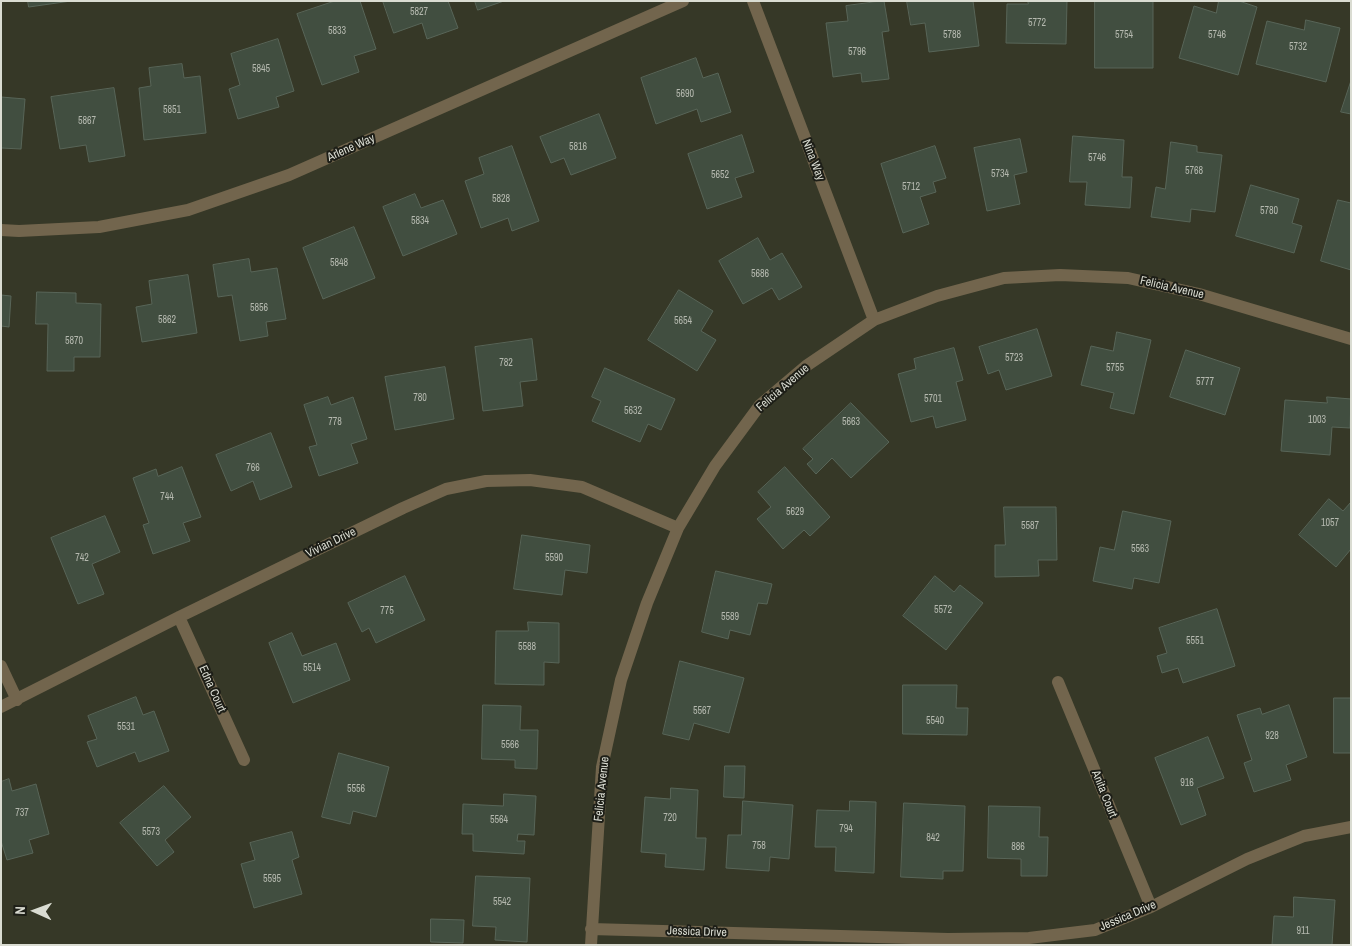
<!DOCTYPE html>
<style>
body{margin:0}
#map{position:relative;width:1352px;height:946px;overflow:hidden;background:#363827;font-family:"Archivo Narrow",sans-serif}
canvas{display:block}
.frame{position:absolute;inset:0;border:2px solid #dadcd2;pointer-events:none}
.north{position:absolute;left:10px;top:886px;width:50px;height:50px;-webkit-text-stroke:4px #1d1e17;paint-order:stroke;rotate:272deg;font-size:14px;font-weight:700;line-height:20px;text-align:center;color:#dadcd2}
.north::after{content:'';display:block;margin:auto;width:18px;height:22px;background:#dadcd2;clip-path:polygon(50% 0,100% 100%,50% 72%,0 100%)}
</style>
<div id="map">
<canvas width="1352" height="946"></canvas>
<div class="frame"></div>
<div class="north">N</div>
</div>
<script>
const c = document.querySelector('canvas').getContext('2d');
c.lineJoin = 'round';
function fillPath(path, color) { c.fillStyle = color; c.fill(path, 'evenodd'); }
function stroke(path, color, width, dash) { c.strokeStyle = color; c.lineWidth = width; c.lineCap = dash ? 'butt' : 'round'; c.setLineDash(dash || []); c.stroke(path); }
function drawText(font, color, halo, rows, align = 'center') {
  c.font = font + ' "Archivo Narrow",sans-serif'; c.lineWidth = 4; c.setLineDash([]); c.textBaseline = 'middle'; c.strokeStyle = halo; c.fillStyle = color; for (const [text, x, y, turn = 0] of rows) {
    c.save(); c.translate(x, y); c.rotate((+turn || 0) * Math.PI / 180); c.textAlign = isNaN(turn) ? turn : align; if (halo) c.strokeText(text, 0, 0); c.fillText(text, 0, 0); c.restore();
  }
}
const building = new Path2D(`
 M28,1H71L29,7Z
 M335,1H360L376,49L354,56L359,72L322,85L297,14Z
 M383,1H448L458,28L427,39L422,23L394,33Z
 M475,1H504L478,10Z
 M884,1L889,31L882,32L889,79L862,82L861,73L833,77L826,23L848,21L846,6Z
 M907,1H973L979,46L929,52L925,23L911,25Z
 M1028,1H1067L1066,44L1006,43L1007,4H1028Z
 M1095,1H1153V68H1095Z
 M1219,1H1239L1257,7L1238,75L1179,58L1194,6L1216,13Z
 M1306,20L1340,28L1326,82L1256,64L1267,21L1304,30Z
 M278,39L294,91L276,97L279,107L238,119L229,89L240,85L231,54Z
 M696,58L703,78L718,73L731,112L701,122L697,109L656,124L641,78Z
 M182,64L184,78L200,76L206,133L144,140L139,88L151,86L149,68Z
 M1351,81V114L1341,112Z
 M114,88L125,156L89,162L86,145L60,149L51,97Z
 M1,97L25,99L21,149L1,148Z
 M599,114L616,158L571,175L564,158L551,163L540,137Z
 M742,135L754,172L735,178L742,197L707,209L688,154Z
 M1073,136L1124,140L1122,177H1132L1130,208L1085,205L1087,182H1070Z
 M1020,139L1027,172L1014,175L1020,204L987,211L974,148Z
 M1171,142L1197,146V152L1222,155L1215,212L1191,209L1190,222L1151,217L1156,187L1165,189Z
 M512,146L539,221L512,231L508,218L481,228L465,181L484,174L479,158Z
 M935,146L946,178L933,182L936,192L920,197L929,224L903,233L881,164Z
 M1251,185L1299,199L1292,223L1302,226L1294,253L1236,236Z
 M415,194L421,208L443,200L457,234L403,256L383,207Z
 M1338,200L1351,203V270L1321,261Z
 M354,227L375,278L323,299L303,248Z
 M758,238L770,260L782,253L802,287L779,300L772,288L743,304L719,261Z
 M249,259L251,272L277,268L286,319L266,322L268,336L240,341L232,295L218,297L213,265Z
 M188,275L197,333L142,342L136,307L152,304L149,281Z
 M679,290L713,311L701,331L716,340L697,371L648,340Z
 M37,292L76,293V303L101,304L100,357H74V371H47L48,324H36Z
 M1,295L11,296L9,327L1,326Z
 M1037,329L1052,376L1006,390L999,370L988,374L979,347Z
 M1117,332L1151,340L1134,414L1110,408L1114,393L1081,385L1091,346L1113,351Z
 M532,339L537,380L520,382L523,406L483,411L475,347Z
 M954,348L963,380L956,382L966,420L936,428L933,416L911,422L898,374L916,369L914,359Z
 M1186,350L1240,368L1225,415L1170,397Z
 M445,367L454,419L395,430L385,377Z
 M605,368L675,399L661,430L648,424L640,442L592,421L601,401L592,397Z
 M328,397L331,405L353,397L367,439L351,444L358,463L319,476L309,447L317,445L304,405Z
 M1327,397L1351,399L1350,428L1332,427L1330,455L1281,451L1285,400L1327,403Z
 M851,403L889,442L851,478L832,458L816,474L807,464L813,459L803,449Z
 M271,433L292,487L260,500L253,481L231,491L216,455Z
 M182,467L201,517L183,523L190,541L153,554L143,525L149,523L133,478L156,469L158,476Z
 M785,467L830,517L810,536L804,530L783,549L757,519L771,507L758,492Z
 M1329,499L1343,511L1351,502V549L1336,567L1299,535Z
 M1004,507H1056L1057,560H1038L1039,576L995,577V545H1005Z
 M1123,511L1171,521L1159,583L1134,578L1132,589L1093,581L1100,547L1114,550Z
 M105,516L120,552L92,564L104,594L78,604L51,538Z
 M522,535L590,545L587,573L565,570L562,595L514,589Z
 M716,571L772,584L767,604L758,603L750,635L730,630L728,639L702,632Z
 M405,576L425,620L376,643L369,628L362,632L348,603Z
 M935,576L954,592L960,585L983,603L946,650L903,616Z
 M1217,609L1235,666L1183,683L1178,668L1162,673L1157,656L1167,653L1159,628Z
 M528,622L559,623V663L544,662V685L495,684L496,631H528Z
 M292,633L302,656L336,643L350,680L293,703L269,643Z
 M680,661L744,678L729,733L694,723L689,740L663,734Z
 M903,685H957L956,708H968L967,735L903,734Z
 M136,697L143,715L154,711L169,751L139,762L135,752L97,767L87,742L97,739L88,716Z
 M1334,698H1351V753H1334Z
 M483,705L521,706L520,730H538L537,769L515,768V760L482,759Z
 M1289,705L1307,757L1286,765L1291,780L1254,792L1244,763L1252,760L1237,715L1260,708L1262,714Z
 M1208,737L1224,778L1197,788L1206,815L1181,825L1155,758Z
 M339,753L389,767L376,817L353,811L350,824L322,817Z
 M725,766H745L744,798L724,797Z
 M9,779L12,791L36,784L49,834L29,840L33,853L7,860L1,841V782Z
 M164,786L191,817L165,840L174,852L157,866L120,823Z
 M671,788L698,790L696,838H706L704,870L665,867L666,854L641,852L645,797L670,799Z
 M504,794L536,796L534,835L518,834L517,841H525L524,854L473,851V834H462L463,804L503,806Z
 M743,801L793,805L789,859L770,857L769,871L726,868L728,835H741Z
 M850,801L876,802L874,873L835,871L836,847H815L817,810L849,811Z
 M904,803L965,806L963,871H943V879L901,877Z
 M989,806L1040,807L1039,837H1048L1047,876H1021V859L988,858Z
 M292,832L299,857L292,860L302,894L254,908L241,864L255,860L250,843Z
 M476,876L530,878L527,942L495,940L496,927L473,926Z
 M1294,897L1335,900L1332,945H1272L1274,916L1293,917Z
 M431,919L464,920L463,943L431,942Z`);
const minor = new Path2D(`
 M753,1L874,320
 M1,230L19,231L99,227L188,210L289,175L683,1
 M179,617L244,760
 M1,666L17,700
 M1058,682L1151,907
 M1,707L179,617L403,508L446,489L486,481L530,480L582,487L678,528
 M591,929L948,939L1029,938L1095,930L1151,907L1247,859L1304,836L1351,827
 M591,945L602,767L621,680L647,603L678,528L715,466L760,405L806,366L874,320L937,296L1004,278L1060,275L1128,278L1199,294L1351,339`);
const numberNames = [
 ["5827",419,12],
 ["5772",1037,23],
 ["5833",337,31],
 ["5788",952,35],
 ["5754",1124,35],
 ["5746",1217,35],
 ["5732",1298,47],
 ["5796",857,52],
 ["5845",261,69],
 ["5690",685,94],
 ["5851",172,110],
 ["5867",87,121],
 ["5816",578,147],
 ["5746",1097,158],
 ["5768",1194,171],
 ["5734",1000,174],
 ["5652",720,175],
 ["5712",911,187],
 ["5828",501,199],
 ["5780",1269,211],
 ["5834",420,221],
 ["5848",339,263],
 ["5686",760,274],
 ["5856",259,308],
 ["5862",167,320],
 ["5654",683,321],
 ["5870",74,341],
 ["5723",1014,358],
 ["782",506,363],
 ["5755",1115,368],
 ["5777",1205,382],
 ["780",420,398],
 ["5701",933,399],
 ["5632",633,411],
 ["1003",1317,420],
 ["778",335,422],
 ["5663",851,422],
 ["766",253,468],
 ["744",167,497],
 ["5629",795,512],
 ["1057",1330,523],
 ["5587",1030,526],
 ["5563",1140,549],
 ["742",82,558],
 ["5590",554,558],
 ["5572",943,610],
 ["775",387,611],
 ["5589",730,617],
 ["5551",1195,641],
 ["5588",527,647],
 ["5514",312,668],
 ["5567",702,711],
 ["5540",935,721],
 ["5531",126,727],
 ["928",1272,736],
 ["5566",510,745],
 ["916",1187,783],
 ["5556",356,789],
 ["737",22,813],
 ["720",670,818],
 ["5564",499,820],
 ["794",846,829],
 ["5573",151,832],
 ["842",933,838],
 ["758",759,846],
 ["886",1018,847],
 ["5595",272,879],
 ["5542",502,902],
 ["911",1303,931]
];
const streetNames = [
 ["Arlene Way",351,148,-24],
 ["Nina Way",813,160,69],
 ["Felicia Avenue",1172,288,13],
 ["Felicia Avenue",783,388,-41],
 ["Vivian Drive",331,543,-26],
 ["Edna Court",212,689,66],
 ["Felicia Avenue",602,789,-84],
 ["Anita Court",1104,794,68],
 ["Jessica Drive",1128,916,-23],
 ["Jessica Drive",697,932,2]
];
fillPath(building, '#414e40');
stroke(building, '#586558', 1);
stroke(minor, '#72654d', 12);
drawText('10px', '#b4b8ae', null, numberNames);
drawText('12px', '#dadcd2', '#1d1e17', streetNames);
</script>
